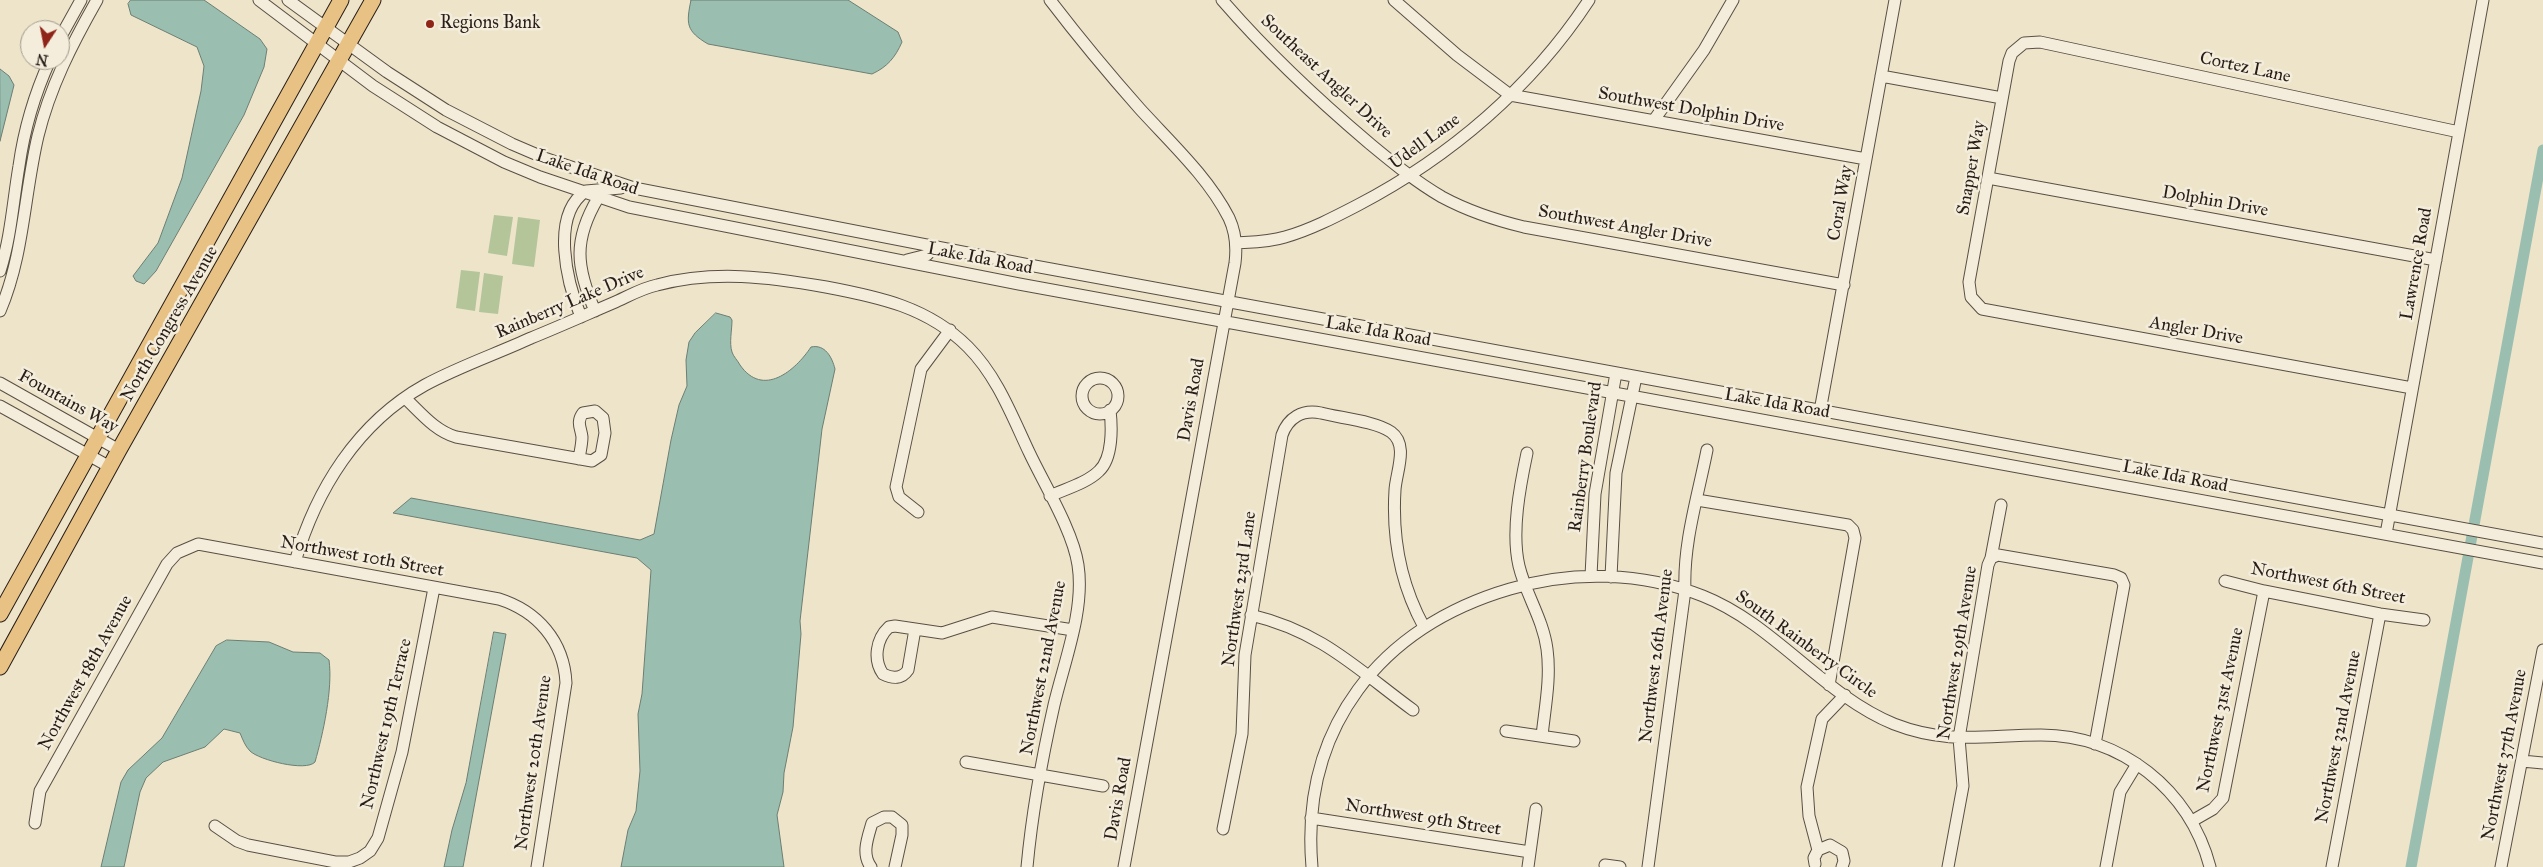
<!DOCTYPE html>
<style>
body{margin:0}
#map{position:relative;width:2543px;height:867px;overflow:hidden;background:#eee4c9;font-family:"IM FELL Great Primer",serif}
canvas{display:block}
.north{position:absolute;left:20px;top:20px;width:50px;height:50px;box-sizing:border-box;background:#f4eddc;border:1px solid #a29a8d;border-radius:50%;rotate:191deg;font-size:14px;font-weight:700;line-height:20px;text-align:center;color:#281d17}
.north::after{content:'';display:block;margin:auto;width:18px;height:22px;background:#8f2418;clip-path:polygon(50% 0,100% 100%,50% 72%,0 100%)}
</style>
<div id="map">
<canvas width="2543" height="867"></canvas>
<div class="north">N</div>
</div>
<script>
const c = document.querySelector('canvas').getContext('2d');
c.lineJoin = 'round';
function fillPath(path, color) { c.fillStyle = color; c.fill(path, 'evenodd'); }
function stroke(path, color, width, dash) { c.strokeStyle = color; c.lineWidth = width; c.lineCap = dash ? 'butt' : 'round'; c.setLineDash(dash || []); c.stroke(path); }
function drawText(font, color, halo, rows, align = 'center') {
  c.font = font + ' "IM FELL Great Primer",serif'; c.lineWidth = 5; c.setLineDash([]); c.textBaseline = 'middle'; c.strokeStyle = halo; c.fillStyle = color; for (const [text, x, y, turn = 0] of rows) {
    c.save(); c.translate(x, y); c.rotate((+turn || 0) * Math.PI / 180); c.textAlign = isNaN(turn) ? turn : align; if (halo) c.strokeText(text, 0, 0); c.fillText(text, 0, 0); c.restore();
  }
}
const green = new Path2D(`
 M494,215L513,217L507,256L488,253Z
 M518,217L540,220L534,267L512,264Z
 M461,270L480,272L475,311L456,308Z
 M484,273L503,276L498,314L479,312Z`);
const water = new Path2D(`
 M131,0H204L260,39L267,49L264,67L244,115L156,271L144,284L136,281L133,276L158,243L182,178L201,91L204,66L197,47L131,15L128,4Z
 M691,0H848L898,32L902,42C895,58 887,67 872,74L708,44C686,31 686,24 691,0Z
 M0,69L9,76L14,85L0,141Z
 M716,313L730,317L732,320C732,330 729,343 732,352C733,356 738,361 740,365C763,398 795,371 811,347C825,344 832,357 835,369L822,429L800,621L801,634L793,727L784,773L783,792L777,815L784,867H621L628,830L636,811L640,771L638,714L642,694L651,570L637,558L393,513L411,498L640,540L654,534L671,440L679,405L687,386L686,360L689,342L695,333Z
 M494,632L506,634L463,867H444L452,830L466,783Z
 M227,640L269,642L293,652L320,653L329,660C333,689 323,734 315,762C306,772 259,760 250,751C245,746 243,740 240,733L224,729L205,747L163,762L146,778L140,792L124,867H101L121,782L128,770L162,738L216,646Z`);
const canal = new Path2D(`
 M2411,867L2543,150`);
const minor = new Path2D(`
 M259,0L373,86L437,127L504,162L540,177L629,207L1019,284L2543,563
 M288,0L387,72L446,110L512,144L547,159L634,188L1029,265L2543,543
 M1050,0C1079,38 1109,74 1140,109C1171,143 1208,177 1229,218C1236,233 1237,247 1235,263L1124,867
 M1222,0C1267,52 1317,99 1369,143C1392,162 1416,182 1442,197C1468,211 1495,220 1524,227L1844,285
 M1394,0L1457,55L1510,95L1866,159
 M60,38L81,0
 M1881,76L2002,98
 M1654,120L1704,50L1733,0
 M1988,178L2436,260
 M1236,243C1253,242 1269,242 1285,237C1310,230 1335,217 1358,205C1450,157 1532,87 1589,0
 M907,260L927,255L934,247
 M0,271C11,237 13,201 19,166C24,130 35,93 50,60
 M0,311C24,255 24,195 38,136C50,87 72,44 97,0
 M595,311C576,267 573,240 598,198
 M581,317C567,283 550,215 586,191L621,188
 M1082 396a18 18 0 1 1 36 0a18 18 0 1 1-36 0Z
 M0,383L119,450
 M2412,388L1982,309L1971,297L1969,282L2009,61L2012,53L2024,43L2040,42L2459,132
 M405,398C421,413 435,431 456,437L592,461L601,455L605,433L603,418L595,411L583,413C576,422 581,428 582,437C582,444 580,452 579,459
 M0,406L110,467
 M1820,411L1895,0
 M1527,453C1520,486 1511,532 1519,566C1526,595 1543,619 1547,649C1551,678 1545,707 1542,736
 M1050,496C1065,489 1087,483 1099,471C1113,458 1112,427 1110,410
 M1697,500L1848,525L1853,530L1855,538L1829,685
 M918,512L899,497L896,487L921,369L950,330
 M2386,534L2483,0
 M1991,558L1998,555L2114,575L2121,578L2124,585L2095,744
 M295,562C316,490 357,423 425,385C458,367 496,354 531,338C558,327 585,315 613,303C627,297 642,288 657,285C714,270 769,277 826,287C879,297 928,307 968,347C997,376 1012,416 1029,452C1044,484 1073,531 1078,565C1085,610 1064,662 1054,705C1042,758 1032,813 1027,867
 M1591,576L1595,494L1616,373
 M1611,577L1616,473L1636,377
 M2225,581L2264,591L2380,614L2424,620
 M1251,615C1322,632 1357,669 1413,710
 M915,629L908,670C902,679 893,679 883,674C873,660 876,639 889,627L895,626L942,633L992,617L1073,630
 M1506,731L1574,741
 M2522,761L2543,763
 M966,762L1103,786
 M1311,818L1530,852
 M2192,821L2213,809L2223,798L2264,591
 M35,823L40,791L167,564L177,553L198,544L499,599C537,611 564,641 566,683L537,867
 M215,826L237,841L248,845L335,862H349L360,858L370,851L378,838L402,752L434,588
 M1223,829L1242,734L1245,655L1282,435C1288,418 1302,409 1321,413C1340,418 1375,421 1391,432C1409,445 1396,472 1395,490C1392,538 1401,585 1424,627
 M1818,850L1809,816L1807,787L1822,719L1845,695
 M1815,864L1814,858L1818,850L1830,845L1842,852L1844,861L1842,867
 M1605,865L1620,867
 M871,867C861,854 868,837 872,823L884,817H892L902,825V835L895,867
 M1312,867C1300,728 1380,627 1510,589C1573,570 1642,572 1703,596C1774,624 1823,695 1894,724C1948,745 1986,735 2041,735C2121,735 2190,790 2210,867
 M1528,867L1536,809
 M1648,867L1685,590C1683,543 1698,496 1707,450
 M1948,867L1963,786L1959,738L1988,565L1991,558L2001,505
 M2106,867L2120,792L2137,764
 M2332,867L2380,614
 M2501,867L2543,650`);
const major = new Path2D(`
 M0,614L341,0
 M0,667L119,450L373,0`);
const markers = [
 [430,24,5,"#8f2418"]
];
const poiNames = [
 ["Regions Bank",440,24]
];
const streetNames = [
 ["Cortez Lane",2245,68,12],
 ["Southeast Angler Drive",1326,77,43],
 ["Southwest Dolphin Drive",1691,110,10],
 ["Udell Lane",1425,142,-36],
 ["Snapper Way",1972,168,-80],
 ["Lake Ida Road",587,173,19],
 ["Dolphin Drive",2215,202,10],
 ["Coral Way",1841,203,-80],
 ["Southwest Angler Drive",1625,227,10],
 ["Lake Ida Road",980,259,11],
 ["Lawrence Road",2417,264,-80],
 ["Rainberry Lake Drive",570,303,-23],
 ["North Congress Avenue",170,324,-60],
 ["Angler Drive",2196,331,10],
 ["Lake Ida Road",1378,332,10],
 ["Davis Road",1192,400,-80],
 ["Fountains Way",68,402,29],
 ["Lake Ida Road",1777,404,10],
 ["Rainberry Boulevard",1586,457,-82],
 ["Lake Ida Road",2175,477,11],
 ["Northwest 10th Street",362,557,10],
 ["Northwest 6th Street",2328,584,11],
 ["Northwest 23rd Lane",1240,589,-82],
 ["South Rainberry Circle",1806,645,36],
 ["Northwest 29th Avenue",1958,653,-81],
 ["Northwest 26th Avenue",1657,656,-83],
 ["Northwest 22nd Avenue",1044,668,-79],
 ["Northwest 18th Avenue",86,673,-61],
 ["Northwest 31st Avenue",2221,710,-78],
 ["Northwest 19th Terrace",387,724,-77],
 ["Northwest 32nd Avenue",2339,737,-79],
 ["Northwest 37th Avenue",2505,755,-79],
 ["Northwest 20th Avenue",534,763,-82],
 ["Davis Road",1119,799,-80],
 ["Northwest 9th Street",1423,818,9]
];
fillPath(green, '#b4c59a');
fillPath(water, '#9abfb1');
stroke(water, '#6c7e73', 1);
stroke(canal, '#9abfb1', 11);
stroke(minor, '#5a4f44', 13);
stroke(major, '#281d17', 17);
stroke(minor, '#f4eddc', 11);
stroke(major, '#e7c284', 15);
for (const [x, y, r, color] of markers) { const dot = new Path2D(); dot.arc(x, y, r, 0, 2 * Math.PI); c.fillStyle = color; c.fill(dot); stroke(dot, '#f4eddc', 2); }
drawText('18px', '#281d17', '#f4eddc', poiNames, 'left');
drawText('18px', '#281d17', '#f4eddc', streetNames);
</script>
